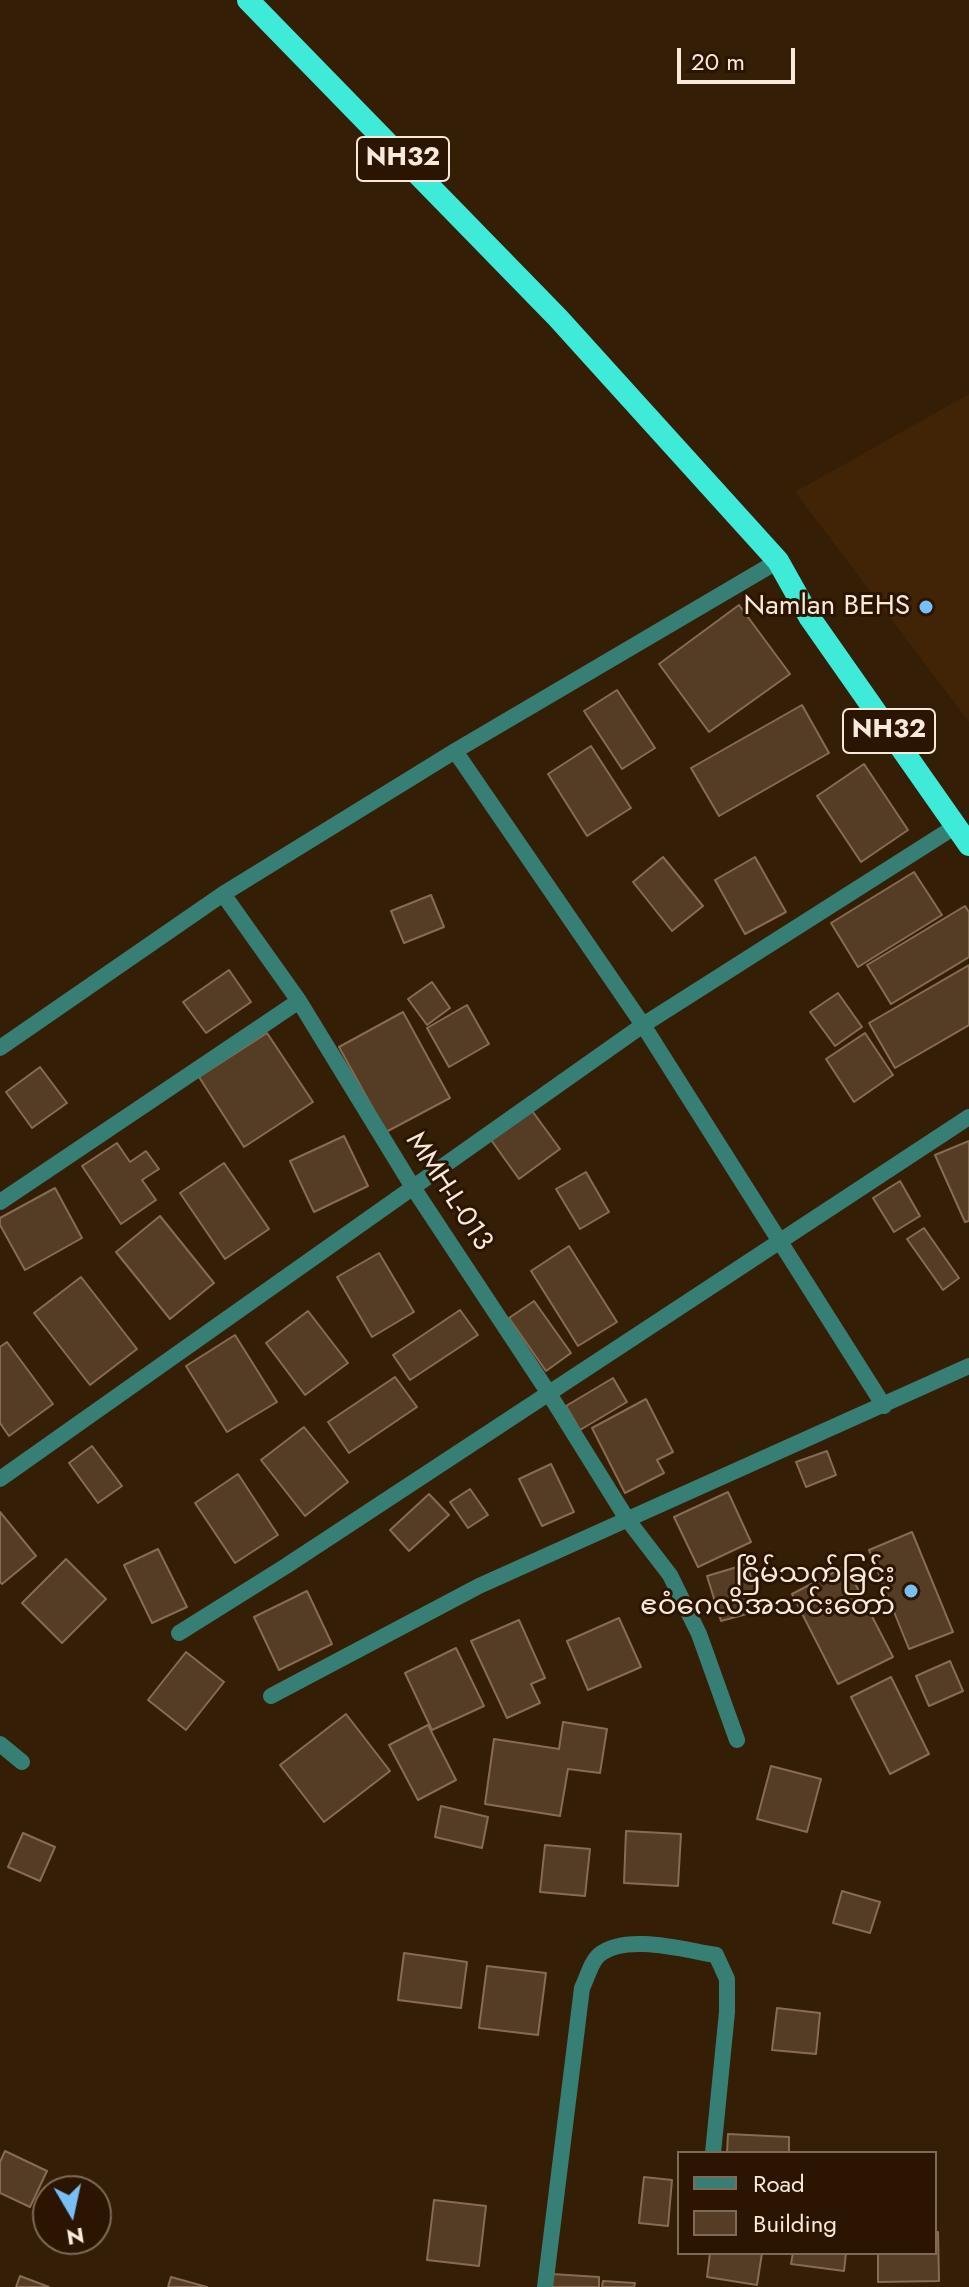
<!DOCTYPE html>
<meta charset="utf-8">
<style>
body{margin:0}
#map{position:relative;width:969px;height:2287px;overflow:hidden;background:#351e06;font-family:Jost,sans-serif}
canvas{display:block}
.legend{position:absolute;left:677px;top:2151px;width:260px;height:104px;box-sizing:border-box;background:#2b1500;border:2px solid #7d6a58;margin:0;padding:10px 14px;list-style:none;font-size:24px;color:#f8e9db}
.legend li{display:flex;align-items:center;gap:16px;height:40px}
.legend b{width:40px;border:2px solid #7d6a58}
.north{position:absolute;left:32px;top:2175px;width:80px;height:80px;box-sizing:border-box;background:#2b1500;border:2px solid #7d6a58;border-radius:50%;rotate:171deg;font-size:22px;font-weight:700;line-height:32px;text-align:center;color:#f8e9db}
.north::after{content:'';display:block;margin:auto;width:28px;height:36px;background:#78bff7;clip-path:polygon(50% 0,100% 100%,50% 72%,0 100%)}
.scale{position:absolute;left:677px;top:48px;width:118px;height:36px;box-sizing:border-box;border:4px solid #f8e9db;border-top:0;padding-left:10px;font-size:24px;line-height:28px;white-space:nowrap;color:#f8e9db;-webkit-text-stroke:6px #2b1500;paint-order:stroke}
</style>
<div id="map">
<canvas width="969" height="2287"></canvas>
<ul class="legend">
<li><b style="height:10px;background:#377f75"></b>Road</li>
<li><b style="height:22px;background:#553c25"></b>Building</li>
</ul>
<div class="north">N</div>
<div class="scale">20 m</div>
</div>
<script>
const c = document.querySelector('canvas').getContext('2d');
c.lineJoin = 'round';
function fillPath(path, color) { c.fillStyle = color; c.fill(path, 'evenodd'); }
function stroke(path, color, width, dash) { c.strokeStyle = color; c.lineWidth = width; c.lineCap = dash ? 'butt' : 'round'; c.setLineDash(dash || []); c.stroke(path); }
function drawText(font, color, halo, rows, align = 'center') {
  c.font = font + ' Jost,"Noto Sans Myanmar",sans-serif'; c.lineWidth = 6; c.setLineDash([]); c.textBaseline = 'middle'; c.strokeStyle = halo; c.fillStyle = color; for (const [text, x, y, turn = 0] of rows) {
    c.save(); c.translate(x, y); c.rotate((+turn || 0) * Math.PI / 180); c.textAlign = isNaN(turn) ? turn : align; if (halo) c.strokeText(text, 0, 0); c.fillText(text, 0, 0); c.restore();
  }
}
const built = new Path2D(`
 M969,394V722L795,492Z`);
const building = new Path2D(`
 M739,605L790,674L709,732L659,664Z
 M617,690L655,748L622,769L584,711Z
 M802,705L829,753L719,816L691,768Z
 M591,746L631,808L587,836L548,774Z
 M864,764L908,830L861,862L817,796Z
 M663,857L703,906L672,931L633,882Z
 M755,857L786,912L745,934L715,880Z
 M914,872L942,915L858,967L831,923Z
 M431,895L444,927L404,943L391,911Z
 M965,906L969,912V957L891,1004L867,965Z
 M969,965V1025L895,1068L869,1023Z
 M229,970L251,1002L206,1033L183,1002Z
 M432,982L450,1008L427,1025L408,999Z
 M838,993L862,1027L835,1046L810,1012Z
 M467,1005L489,1044L449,1067L427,1028Z
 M403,1012L450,1098L386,1132L339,1047Z
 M267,1033L313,1102L244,1147L199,1077Z
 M865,1033L893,1075L854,1102L826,1059Z
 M40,1067L67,1103L32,1128L6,1092Z
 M530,1108L560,1149L519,1179L489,1137Z
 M344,1136L368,1186L314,1212L290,1161Z
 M969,1141V1221L965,1222L935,1155Z
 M117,1143L130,1162L146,1151L159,1169L142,1180L156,1200L121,1224L82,1166Z
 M224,1163L269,1229L225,1259L180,1193Z
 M586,1172L609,1212L580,1229L556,1189Z
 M900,1181L920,1216L894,1232L873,1198Z
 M55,1188L82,1238L25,1270L0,1225V1218Z
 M160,1216L214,1283L170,1319L116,1252Z
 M924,1228L959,1278L943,1290L907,1239Z
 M569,1246L617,1322L578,1346L531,1271Z
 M379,1253L414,1312L372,1337L337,1277Z
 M81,1277L137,1349L90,1385L34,1313Z
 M534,1301L571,1353L546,1371L509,1318Z
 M460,1310L478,1335L410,1380L393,1355Z
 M308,1311L348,1363L305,1395L266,1343Z
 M235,1335L277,1402L227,1432L186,1366Z
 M7,1342L53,1404L9,1436L0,1423V1347Z
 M395,1377L417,1407L349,1453L328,1422Z
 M613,1378L627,1402L580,1430L566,1406Z
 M646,1399L673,1452L657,1460L664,1473L625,1493L592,1428Z
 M304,1427L348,1482L305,1516L261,1460Z
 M92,1446L122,1486L98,1503L69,1463Z
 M827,1451L836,1475L806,1487L796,1462Z
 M551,1464L574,1512L542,1526L519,1479Z
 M238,1474L278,1535L235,1563L195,1503Z
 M470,1489L488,1515L468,1528L450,1502Z
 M728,1492L751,1542L698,1567L674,1517Z
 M429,1494L449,1515L409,1551L390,1530Z
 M0,1512L36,1556L2,1584L0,1582Z
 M912,1532L953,1632L909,1649L869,1550Z
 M158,1549L187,1607L152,1623L124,1565Z
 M66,1559L106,1599L62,1643L22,1603Z
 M747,1564L761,1610L721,1621L707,1576Z
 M846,1566L893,1657L838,1684L792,1594Z
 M307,1591L332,1644L279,1670L254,1617Z
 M619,1618L641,1667L588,1690L567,1641Z
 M519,1620L545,1678L531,1684L540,1703L507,1718L471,1641Z
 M456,1648L484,1706L432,1730L405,1673Z
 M186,1652L224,1682L186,1730L148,1700Z
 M950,1661L963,1691L929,1706L916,1676Z
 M891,1677L929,1754L890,1774L851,1697Z
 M346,1714L390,1771L324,1822L280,1765Z
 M563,1722L607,1729L600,1773L568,1769L560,1816L485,1804L494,1739L559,1749Z
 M428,1725L456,1780L418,1800L389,1745Z
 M771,1766L821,1779L807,1832L757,1819Z
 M441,1806L488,1817L482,1848L435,1837Z
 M626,1831L681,1834L678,1886L624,1883Z
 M23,1833L55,1847L40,1881L8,1867Z
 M545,1845L590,1849L585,1896L540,1892Z
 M842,1891L880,1902L870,1933L833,1923Z
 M404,1953L467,1962L461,2008L398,2000Z
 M487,1966L546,1973L538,2035L479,2028Z
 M777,2008L820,2013L816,2054L772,2050Z
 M728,2134L789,2137V2153H727Z
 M5,2151L47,2171L30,2207L0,2193V2162Z
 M644,2177L672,2180L668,2226L639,2223Z
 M434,2200L486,2206L479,2266L427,2260Z
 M935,2232H938L939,2281L878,2282V2253H935Z
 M710,2253H762L757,2285L707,2277Z
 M793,2253H846L844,2271L791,2264Z
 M552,2274L599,2277V2287H551Z
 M20,2276L49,2287H16Z
 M171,2277L207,2287H168Z
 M603,2281L635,2283L634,2287H602Z`);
const minor = new Path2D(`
 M455,751L643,1025L884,1406
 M223,894L299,1001L414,1189L548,1392L627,1519L670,1575L699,1634L737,1740
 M0,1048L223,894L455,751L778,561
 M0,1202L299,1001
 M0,1479L643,1025L956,826
 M179,1633L286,1566L969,1117
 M271,1696L479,1586L969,1366
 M0,1744L22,1762
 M545,2287L582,1988C587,1978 591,1962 599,1955C626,1933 684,1950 716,1955L727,1979V2012L713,2153`);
const trunk = new Path2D(`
 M248,0L558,318L778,561L810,618L969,845`);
const markers = [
 [926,607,8,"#78bff7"],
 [911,1591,8,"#78bff7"]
];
const shields = [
 [403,159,92],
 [889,731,92]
];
const shieldNames = [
 ["NH32",403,159],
 ["NH32",889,731]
];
const poiNames = [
 ["Namlan BEHS",910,607],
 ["ငြိမ်သက်ခြင်း",895,1575],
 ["ဧဝံဂေလိအသင်းတော်",895,1607]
];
const streetNames = [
 ["MMH-L-013",448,1192,57]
];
fillPath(built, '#412405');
fillPath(building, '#553c25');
stroke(building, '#876b52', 2);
stroke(minor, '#377f75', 16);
stroke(trunk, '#3eead8', 22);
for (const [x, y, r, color] of markers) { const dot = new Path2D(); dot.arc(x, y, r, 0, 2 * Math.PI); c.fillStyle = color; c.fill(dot); stroke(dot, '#2b1500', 3); }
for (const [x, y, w] of shields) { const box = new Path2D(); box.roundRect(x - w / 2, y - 22, w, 44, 6); c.fillStyle = '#2b1500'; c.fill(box); stroke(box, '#f8e9db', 2); }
drawText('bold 26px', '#f8e9db', null, shieldNames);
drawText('28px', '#f8e9db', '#2b1500', poiNames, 'right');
drawText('28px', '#f8e9db', '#2b1500', streetNames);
</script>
